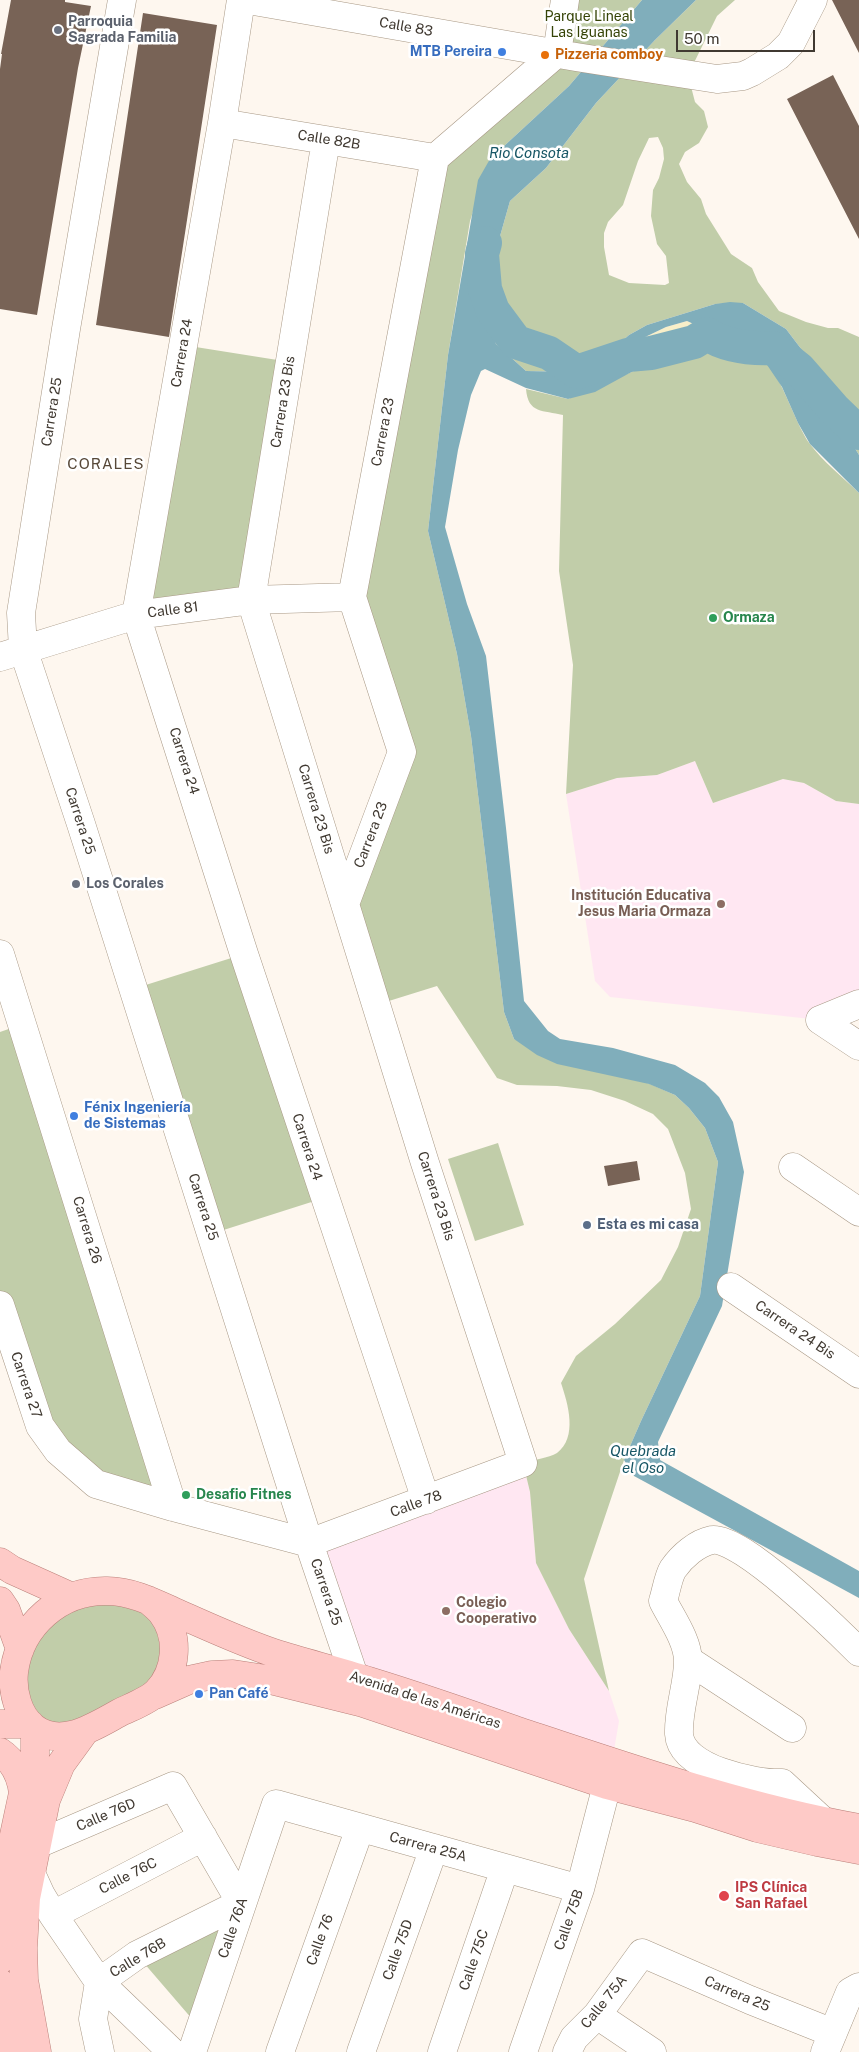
<!DOCTYPE html>
<meta charset="utf-8">
<style>
body{margin:0}
#map{position:relative;width:859px;height:2052px;overflow:hidden;background:#fef7ef;font-family:"Public Sans",sans-serif}
canvas{display:block}
.scale{position:absolute;left:676px;top:30px;width:139px;height:22px;box-sizing:border-box;border:2px solid #403931;border-top:0;padding-left:6px;font-size:15px;line-height:18px;white-space:nowrap;color:#403931;-webkit-text-stroke:4px #fff;paint-order:stroke}
</style>
<div id="map">
<canvas width="859" height="2052"></canvas>
<div class="scale">50 m</div>
</div>
<script>
const c = document.querySelector('canvas').getContext('2d');
c.lineJoin = 'round';
function fillPath(path, color) { c.fillStyle = color; c.fill(path, 'evenodd'); }
function stroke(path, color, width, dash) { c.strokeStyle = color; c.lineWidth = width; c.lineCap = dash ? 'butt' : 'round'; c.setLineDash(dash || []); c.stroke(path); }
function drawText(font, color, halo, rows, align = 'center') {
  c.font = font + ' "Public Sans",sans-serif'; c.lineWidth = 5; c.setLineDash([]); c.textBaseline = 'middle'; c.strokeStyle = halo; c.fillStyle = color; for (const [text, x, y, turn = 0] of rows) {
    c.save(); c.translate(x, y); c.rotate((+turn || 0) * Math.PI / 180); c.textAlign = isNaN(turn) ? turn : align; if (halo) c.strokeText(text, 0, 0); c.fillText(text, 0, 0); c.restore();
  }
}
const education = new Path2D(`
 M695,761L713,803L783,779L804,783L836,801L859,804V1004L820,1020L610,997L595,981L566,794L617,778L657,775Z
 M523,1463L530,1492L536,1563L569,1629L609,1691L619,1721L612,1762L368,1680L309,1543Z`);
const green = new Path2D(`
 M565,0H642L569,86L490,159L470,221L448,355L428,531L457,654L471,736L504,1012L514,1039L650,1084L675,1095L689,1108L705,1128L718,1162L700,1296L641,1421L624,1460L584,1579L609,1691L569,1629L536,1563L530,1492L523,1463C532,1460 549,1458 557,1453C578,1437 568,1404 561,1383L576,1356L615,1324L661,1280L678,1247L691,1209L685,1173L668,1129L653,1114L625,1101L591,1090L557,1086L517,1085L497,1078L437,986L376,1005L350,921L402,752L352,597L435,158L557,53Z
 M696,0H735L717,16L688,75L695,102L704,111L708,127L699,143L685,152L679,164L687,182L701,199L706,214L731,254L752,268L758,282L779,311L806,322L828,328H838L859,337V455L822,394L805,354L786,329L743,303L715,304L647,325L629,335L594,365L577,372L526,371L496,344L484,312L485,289L510,201L546,168L596,103L655,40ZM658,137L663,148L664,159L659,178L653,190L651,216L657,244L666,256L669,283L665,285L629,283L609,275L604,247V233L608,222L623,205L638,161L649,138Z
 M720,343C727,343 736,341 743,343C778,355 790,416 810,444C823,462 843,477 859,493V804L836,801L804,783L783,779L713,803L695,761L657,775L617,778L566,794L573,665L559,571L563,415C543,410 528,414 526,389L568,399L655,362L694,348Z
 M183,345L290,362L251,600L136,615Z
 M244,954L324,1198L211,1234L133,989Z
 M23,1024L173,1507L58,1451L0,1305V1032Z
 M498,1143L524,1225L475,1241L448,1159Z
 M148,1600L173,1664L85,1731L35,1729L20,1649L59,1603Z
 M241,1903L199,2027L137,1955Z`);
const sand = new Path2D(`
 M687,321L698,326L707,334L704,339L651,353L628,355L641,339L666,327Z`);
const water = new Path2D(`
 M642,0H696L655,40L596,103L546,168L510,201L485,289L484,312L496,344L526,371L577,372L594,365L629,335L647,325L715,304L730,302L743,303L786,329L805,354L822,394L859,455V493L810,444L798,423L782,387L759,353L741,343H720L694,348L637,369L595,392L568,399L526,388L485,369L481,371L471,395L458,450L445,527L467,604L486,656L506,828L524,1001L548,1031L560,1039L613,1048L675,1065L705,1083L719,1097L733,1122L744,1172L722,1306L658,1442L660,1460L859,1571V1598L634,1476L624,1460L641,1421L700,1296L718,1162L705,1128L689,1108L675,1095L649,1084L557,1064L537,1055L514,1039L504,1012L471,736L457,654L428,531L448,355L478,180L490,159L569,86ZM687,321L698,326L707,334L704,339L651,353L628,355L641,339L666,327Z`);
const river = new Path2D(`
 M485,243L482,254L485,289L493,311L516,342L549,353L577,372L628,355L651,353L694,342L707,334C727,347 750,349 773,348L799,369L834,409L859,433`);
const building = new Path2D(`
 M11,0H65V2L91,6L78,68L37,315L0,309V69L2,54H1Z
 M832,0H859V53Z
 M143,13L217,25L169,337L96,325Z
 M833,75L859,126V239L787,99Z
 M637,1161L640,1180L608,1186L604,1166Z`);
const minor = new Path2D(`
 M122,0L66,329L21,613L23,649L81,824L309,1543L354,1676
 M241,0L222,123L136,615L244,954L426,1500
 M248,0L576,57L717,79L743,76L752,72L778,56L791,43L813,0
 M222,123L435,158
 M0,657L136,615L251,600L352,597
 M345,904L402,752L352,597L435,158L557,53L565,0
 M0,954L173,1507
 M820,1020L859,1046
 M820,1020L859,1004
 M793,1167L859,1212
 M731,1287L859,1374
 M0,1305L40,1426L58,1451L96,1484L173,1507L309,1543
 M309,1543L523,1463L425,1163L251,600L326,140
 M688,1660L792,1728
 M823,1821L782,1783C755,1784 681,1769 679,1734C678,1709 688,1685 688,1661C688,1641 672,1619 663,1601C666,1592 668,1577 673,1569C682,1556 697,1543 712,1540C740,1535 837,1630 859,1652
 M38,1844L173,1786L241,1903
 M30,1871L41,1895L53,1915L99,1982L172,2052
 M53,1915L203,1837
 M597,2015L652,2052
 M100,2052L93,2019L99,1982L137,1955L241,1903
 M192,2052L276,1804L580,1889
 M280,2052L360,1828
 M361,2052L434,1848
 M442,2052L505,1868
 M523,2052L580,1889L607,1785
 M567,2052L574,2038L597,2015L642,1953L750,2000L833,2033
 M825,2052L850,1992L859,1987`);
const major = new Path2D(`
 M0,1562L12,1570L72,1597
 M148,1600C153,1604 158,1608 162,1613C180,1637 177,1671 157,1692C148,1701 131,1707 119,1713C95,1726 61,1749 34,1728C18,1716 12,1691 14,1672C20,1625 60,1590 107,1591C132,1591 155,1603 177,1613C209,1627 241,1642 274,1653C306,1663 338,1671 369,1681C418,1696 467,1713 515,1730C628,1767 741,1807 859,1828
 M0,1601L6,1610L20,1649
 M155,1695L189,1680L212,1675L233,1674L266,1679L363,1703L607,1785L695,1808L757,1828L817,1842L859,1850
 M0,1724H30
 M0,1752C15,1762 21,1776 23,1793
 M0,1960L7,1868L23,1793L35,1756V1729
 M0,1983L1,2003L11,2052
 M37,2052L24,1980L23,1948L26,1898L46,1800L61,1764L85,1731`);
const markers = [
 [58,30,5,"#6b7280"],
 [502,52,5,"#3f7fe0"],
 [545,55,5,"#e8710a"],
 [713,618,5,"#2e9e5b"],
 [76,884,5,"#6b7280"],
 [721,904,5,"#8d6e63"],
 [74,1116,5,"#3f7fe0"],
 [587,1225,5,"#5c6f8a"],
 [186,1495,5,"#2e9e5b"],
 [446,1611,5,"#8d6e63"],
 [199,1694,5,"#3f7fe0"],
 [724,1896,6,"#e0444e"]
];
const parkNames = [
 ["Parque Lineal",589,17],
 ["Las Iguanas",589,33]
];
const worshipNames = [
 ["Parroquia",68,22],
 ["Sagrada Familia",68,38],
 ["Los Corales",86,884]
];
const streetNames = [
 ["Calle 83",406,27,10],
 ["Calle 82B",329,140,9],
 ["Carrera 24",182,353,-80],
 ["Carrera 23 Bis",283,402,-81],
 ["Carrera 25",52,412,-81],
 ["Carrera 23",383,432,-79],
 ["Calle 81",173,610,-7],
 ["Carrera 24",184,761,72],
 ["Carrera 23 Bis",316,809,73],
 ["Carrera 25",80,821,72],
 ["Carrera 23",371,835,-69],
 ["Carrera 24",307,1147,72],
 ["Carrera 23 Bis",436,1196,72],
 ["Carrera 25",203,1207,72],
 ["Carrera 26",87,1230,73],
 ["Carrera 24 Bis",795,1330,34],
 ["Carrera 27",26,1385,71],
 ["Calle 78",416,1504,-20],
 ["Carrera 25",326,1592,71],
 ["Avenida de las Américas",425,1700,18],
 ["Calle 76D",106,1815,-23],
 ["Carrera 25A",428,1847,15],
 ["Calle 76C",128,1876,-27],
 ["Calle 75B",569,1920,-71],
 ["Calle 76A",233,1928,-71],
 ["Calle 76",320,1940,-70],
 ["Calle 75D",398,1950,-70],
 ["Calle 76B",138,1958,-31],
 ["Calle 75C",474,1960,-71],
 ["Carrera 25",737,1994,23],
 ["Calle 75A",604,2002,-51]
];
const shopNames = [
 ["MTB Pereira",492,52,"right"],
 ["Fénix Ingeniería",84,1108],
 ["de Sistemas",84,1124],
 ["Pan Café",209,1694]
];
const foodNames = [
 ["Pizzeria comboy",555,55]
];
const leisureNames = [
 ["Ormaza",723,618],
 ["Desafio Fitnes",196,1495]
];
const educationNames = [
 ["Institución Educativa",711,896],
 ["Jesus Maria Ormaza",711,912],
 ["Colegio",456,1603,"left"],
 ["Cooperativo",456,1619,"left"]
];
const serviceNames = [
 ["Esta es mi casa",597,1225]
];
const healthNames = [
 ["IPS Clínica",735,1888],
 ["San Rafael",735,1904]
];
const waterNames = [
 ["Rio Consota",529,153],
 ["Quebrada",643,1451],
 ["el Oso",643,1468]
];
const neighbourhoodNames = [
 ["CORALES",106,464]
];
fillPath(education, '#ffe7f2');
fillPath(green, '#c1cda9');
fillPath(sand, '#f8efc9');
fillPath(water, '#80aebb');
stroke(river, '#80aebb', 34);
fillPath(building, '#786356');
stroke(minor, '#a89885', 29);
stroke(major, '#bb807a', 29);
stroke(minor, '#fff', 28);
stroke(major, '#fecac7', 28);
for (const [x, y, r, color] of markers) { const dot = new Path2D(); dot.arc(x, y, r, 0, 2 * Math.PI); c.fillStyle = color; c.fill(dot); stroke(dot, '#fff', 2); }
drawText('14px', '#354306', '#fff', parkNames);
drawText('bold 14px', '#5b616d', '#fff', worshipNames, 'left');
drawText('14px', '#403931', '#fff', streetNames);
drawText('bold 14px', '#366cbe', '#fff', shopNames, 'left');
drawText('bold 14px', '#c56008', '#fff', foodNames, 'left');
drawText('bold 14px', '#27864d', '#fff', leisureNames, 'left');
drawText('bold 14px', '#785e54', '#fff', educationNames, 'right');
drawText('bold 14px', '#4e5e75', '#fff', serviceNames, 'left');
drawText('bold 14px', '#be3a42', '#fff', healthNames, 'left');
drawText('italic 15px', '#175665', '#fff', waterNames);
c.letterSpacing = '1px';
drawText('15px', '#574838', '#fff', neighbourhoodNames);
c.letterSpacing = '0px';
</script>
